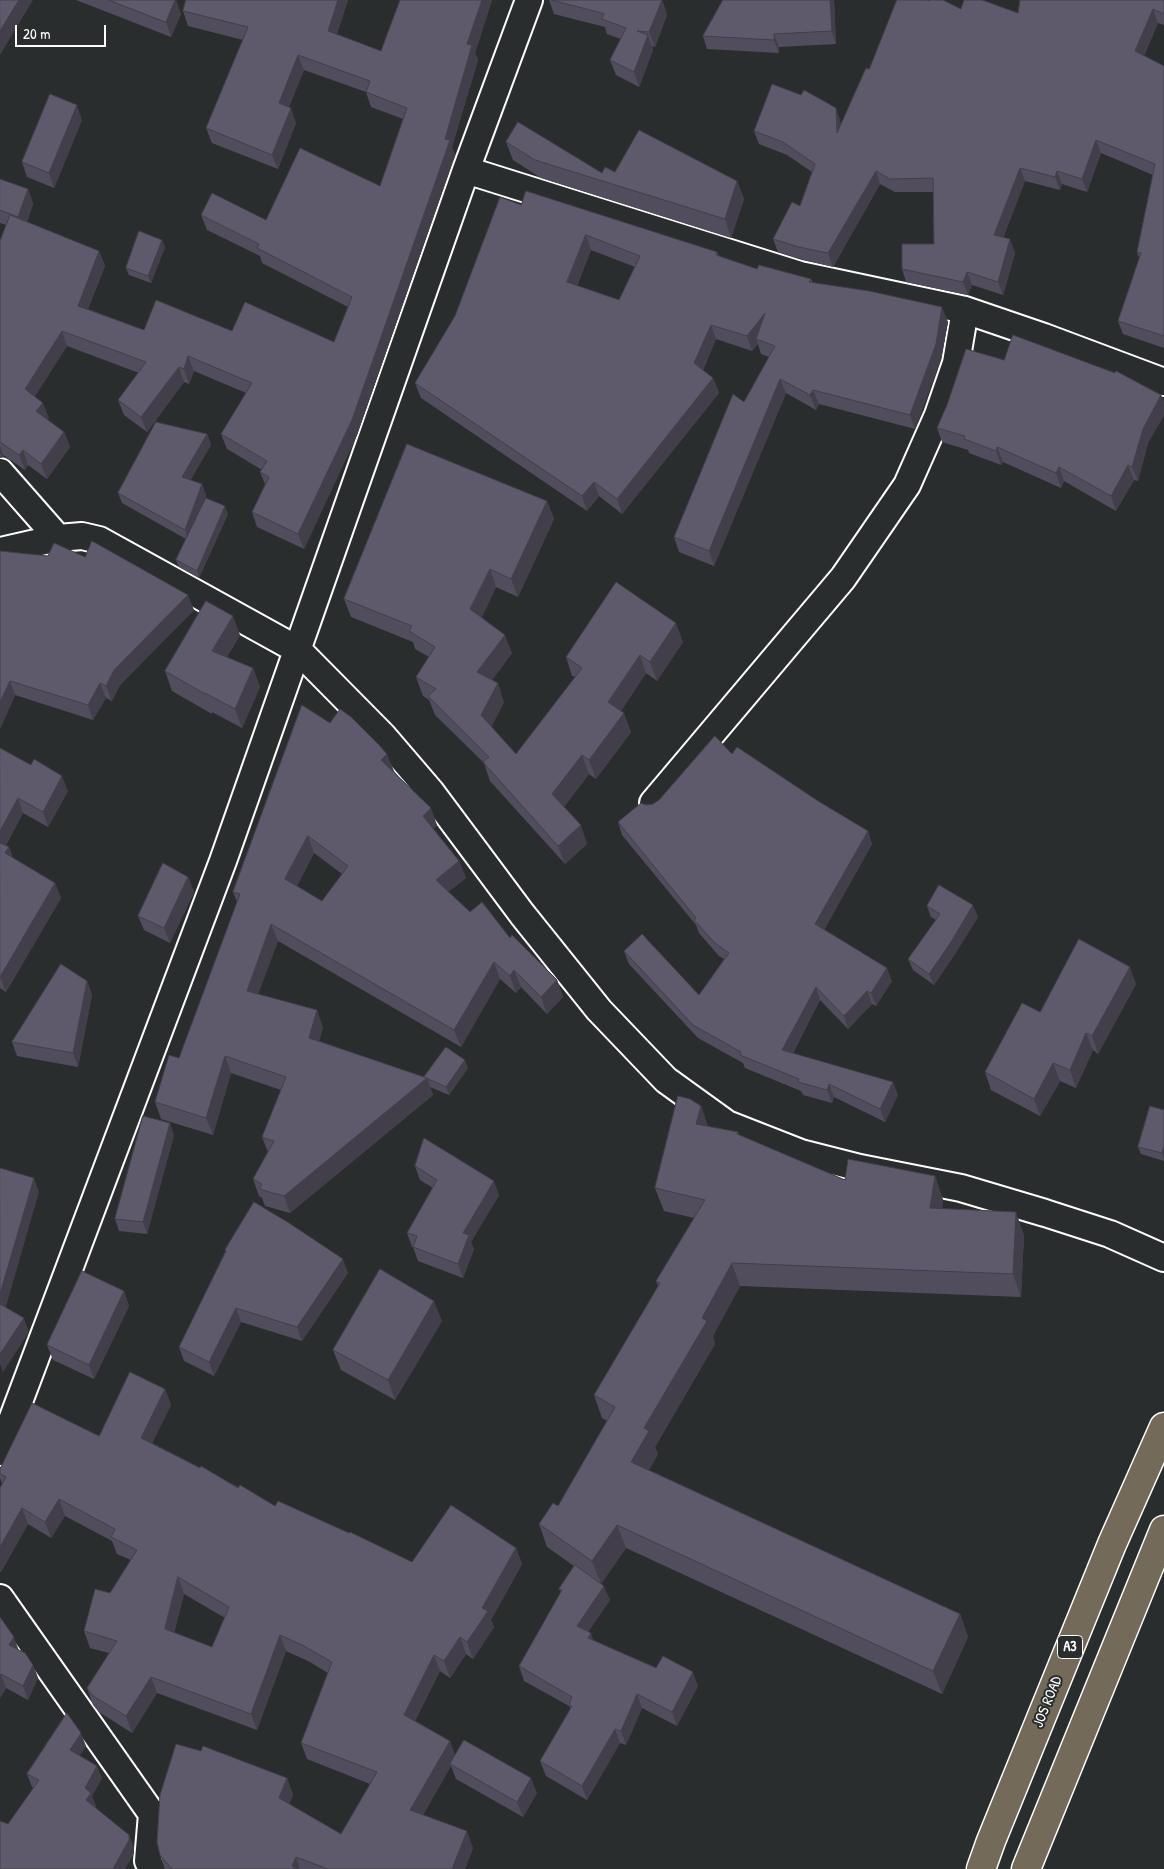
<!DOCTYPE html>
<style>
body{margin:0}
#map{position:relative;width:1164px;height:1869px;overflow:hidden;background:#2a2d2e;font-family:"Patrick Hand",sans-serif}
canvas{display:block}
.scale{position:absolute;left:15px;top:25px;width:91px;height:22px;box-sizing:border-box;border:2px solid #fff;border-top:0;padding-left:6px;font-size:15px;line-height:18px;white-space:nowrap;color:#fff;-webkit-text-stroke:4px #2a2d2e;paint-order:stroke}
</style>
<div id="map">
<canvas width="1164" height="1869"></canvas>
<div class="scale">20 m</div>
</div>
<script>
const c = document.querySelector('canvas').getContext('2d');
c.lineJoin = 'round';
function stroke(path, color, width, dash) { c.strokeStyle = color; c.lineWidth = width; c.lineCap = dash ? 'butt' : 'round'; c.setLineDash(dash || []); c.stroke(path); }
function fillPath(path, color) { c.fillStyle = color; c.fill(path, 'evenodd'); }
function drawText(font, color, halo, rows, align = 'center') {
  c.font = font + ' "Patrick Hand",sans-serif'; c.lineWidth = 4; c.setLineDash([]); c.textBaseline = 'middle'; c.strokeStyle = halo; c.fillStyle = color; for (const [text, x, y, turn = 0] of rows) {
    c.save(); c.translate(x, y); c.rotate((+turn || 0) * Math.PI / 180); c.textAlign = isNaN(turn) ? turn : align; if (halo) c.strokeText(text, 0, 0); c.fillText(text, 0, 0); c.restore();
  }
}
const street = new Path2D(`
 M466,170L800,275L965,310L1044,337L1164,382
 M0,472L58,538
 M0,551L58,538L82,536L99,540L298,650L383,736L431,792L522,914L599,1010L666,1080L727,1124L801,1153L860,1168L961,1188L1045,1213L1110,1234L1164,1258
 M653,803L843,578L907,485L938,415L956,363L965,310
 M0,1452L223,861L466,170L529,0
 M0,1598L152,1814L148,1861L152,1869`);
const highway = new Path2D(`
 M981,1869L991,1841L1112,1544L1164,1427
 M1026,1869L1164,1530`);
const wall = new Path2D(`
 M76,0H176L181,14L171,37Z
 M186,0H348L337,34L381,51L400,0H492L475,53L478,60L452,147L455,155L357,435L304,549L257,527L252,512L265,484L260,472L262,470L227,449L221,434L246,393L194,371L189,384L184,382L147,432L124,415L118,400L139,373L67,346L35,396L49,418L47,419L64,432L70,447L47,479L28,465L25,470L3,455L2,458H0V241L6,225L0,223V179L28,189L33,204L27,222L99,251L105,266L88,309L144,330L232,331L334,342L348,307L262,263L260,256L207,230L201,215L266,220L380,186L403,119L371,107L366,92L304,70L289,107L296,123L278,169L212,143L206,128L243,40L188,26L183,11Z
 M549,0H662L667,15L655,47L652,46L653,50L639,87L616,75L610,60L621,39L607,34L605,27L554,14Z
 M834,0L836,44L779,47V53L707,49L703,36Z
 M1164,0V25L1158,23L1144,56L1164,66V348L1123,334L1118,321L1139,258L1137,252L1153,175L1101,153L1087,192L1062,184L1060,190L1025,181L1003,238L1015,253L1003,295L972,285L968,295L906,282L902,269L934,244L933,192H895L880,184L833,267L804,260L778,252L773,239L800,206L812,172L787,155L759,144L754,131L836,108L840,121L841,125L869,69L961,9L1018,13Z
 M82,120L54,188L27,177L22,162Z
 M506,142L602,173L615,172L737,181L744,199L731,238L541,178L513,160Z
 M521,205L717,252L719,256L757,269L811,279L813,283L948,322L941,359L915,429L819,404L816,410L786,393L714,566L679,552L674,537L744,402L769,357L761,354L758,344L752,351L716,339L703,370L713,378L719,393L622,514L599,496L587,511L421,398L415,383ZM591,250L635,267L619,300L577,286Z
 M162,240L165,247L151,283L129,275L126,268Z
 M1004,360L1161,395L1164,402V415L1148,443L1138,481L1134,480L1116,511L1064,481L1061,488L1003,462L1001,465L969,453L968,450L942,442L937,428Z
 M207,434L211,445L190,480L206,495L201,508L228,514L199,578L179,567L176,560L186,539L122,503L118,493Z
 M547,501L554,519L518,597L496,587L482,617L512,653L492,680L504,702L491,727L516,754L575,677L572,676L566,657L683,642L657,681L646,673L621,711L631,732L596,779L589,774L564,807L587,844L565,864L490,781L484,763L435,715L429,700L423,696L416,677L429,657L415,649L413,642L351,617L344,599Z
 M0,551L194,610L120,685L112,701L106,698L93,720L15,695L0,729Z
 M240,635L227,657L253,668L260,687L242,728L212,712V714L172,691L165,671Z
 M0,748L68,791L48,827L23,813L6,845L9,847L13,858L55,883L61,898L6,992L0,988Z
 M732,754L818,801L868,831L872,844L824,930L892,981L876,1006L872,1004L848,1029L820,1000L793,1053L898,1095L885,1122L834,1097L832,1103L803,1095L801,1091L745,1068L743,1063L698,1038L629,964L624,951L699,995L724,959L719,956L699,933L696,925L622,835L618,822L646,805L653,804Z
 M394,771L437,825L433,829L459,861L466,878L448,892L470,912L510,938L557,980L563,997L547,1014L521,987L516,993L500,979L461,1047L278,941L258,994L323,1027L319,1041L424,1077L468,1068L449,1095L430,1087L433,1095L290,1213L265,1206L262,1198L259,1196L253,1179L268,1152L262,1137L281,1090L231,1073L213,1135L161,1119L155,1102L179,1058L237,902L233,892ZM314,853L342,874L322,901L297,886Z
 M188,877L194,892L170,943L144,930L138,916Z
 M927,906L978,917L955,954L934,985L913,970L908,959L936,920L931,917Z
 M87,981L92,995L78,1067L17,1056L12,1042Z
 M1136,984L1098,1054L1093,1050L1076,1088L1060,1081L1040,1116L991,1090L985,1072L1040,1012Z
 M701,1106L708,1127L738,1132L739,1135L845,1180L935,1176L943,1200L942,1209L1024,1235L1021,1297L740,1286L713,1336L715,1344L655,1447L658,1454L649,1470L960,1614L968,1637L942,1694L626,1548L601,1584L610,1600L588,1632L593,1640L698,1686L677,1726L642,1708L626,1745L620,1743L587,1800L546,1776L540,1761L571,1709L569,1706L524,1681L519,1666L561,1592L559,1589L574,1566L547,1547L539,1524L558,1506L607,1421L602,1418L594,1395L658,1286L656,1281L694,1218L664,1211L655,1188Z
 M1164,1110V1161L1141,1154L1138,1147Z
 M174,1135L147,1234L119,1231L115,1219Z
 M415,1166L499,1195L471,1242L474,1249L463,1278L418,1261L413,1247H412L407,1233L433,1188L420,1180Z
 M225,1250L348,1273L302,1341L241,1322L214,1376L184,1361L179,1347L225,1252Z
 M124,1291L129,1306L94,1379L53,1360L47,1345Z
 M442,1321L395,1400L341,1370L333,1350Z
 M165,1389L171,1405L152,1443L275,1506L412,1562L516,1548L522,1564L491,1620L494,1627L473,1659L466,1654L450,1678L440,1671L415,1721L450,1741L455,1756L537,1793L523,1817L456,1779L451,1766L423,1815L473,1848L465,1869H165L160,1855L287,1778L293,1795L289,1804L341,1834L370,1784L307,1759L301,1743L328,1673L310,1662L286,1651L257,1730L157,1693L132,1733L99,1712L93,1705L87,1688L109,1653L90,1648L84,1631L110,1593L131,1560L117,1554L112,1541L65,1516L51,1538L28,1524L1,1572L0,1571V1488L2,1484L0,1478V1469L99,1436ZM184,1594L225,1618L212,1647L174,1633Z
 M0,1617L18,1650L33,1665L38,1678L28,1700L6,1688L0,1698Z
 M86,1746L79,1756L102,1778L92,1796L96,1806L94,1807L129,1835L134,1848V1853L125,1869H0L8,1824L34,1788L32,1787L27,1774Z`);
const shadedWall = new Path2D(`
 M19,0H33L0,55V31Z
 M175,0H176L181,14L171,37L166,22Z
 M338,0H348L333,46L328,31Z
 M482,0H492L475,53L478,60L452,147L455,155L357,435L304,549L298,534L445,139L467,44Z
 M662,0L667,15L655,47L649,32Z
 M830,0H834L836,44L832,31Z
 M1153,9L1158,23L1140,64L1135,51Z
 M774,34L779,47V53L774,40Z
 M648,35L653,50L639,87L634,72Z
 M298,55L304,70L284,118L279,103Z
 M77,105L82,120L54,188L49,173Z
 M291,108L296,123L278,169L272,155Z
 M836,108L840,121L842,146L837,133Z
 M1096,140L1101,153L1087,192L1082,179Z
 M1020,168L1025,181L999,248L994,235Z
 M876,171L880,184L833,267L828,253Z
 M1057,171L1062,184L1060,190L1055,177Z
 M737,181L744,199L731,238L725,219Z
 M28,189L33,204L23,232L18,217Z
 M586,235L591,250L572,297L567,282Z
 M1010,239L1015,253L1003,295L998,282Z
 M162,240L165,247L151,283L148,276Z
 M99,251L105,266L83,321L78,306Z
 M967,272L972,285L968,295L963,282Z
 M942,307L948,322L941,359L915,429L910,415Z
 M765,313L756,339L758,344L752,351L747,336Z
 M711,325L716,339L699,378L694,363Z
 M62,331L67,346L30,404L25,389Z
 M188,356L194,371L189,384L184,369Z
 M179,367L184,382L147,432L141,417Z
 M713,378L719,393L622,514L617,499Z
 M780,379L786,393L714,566L709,551Z
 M813,390L819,404L816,410L810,395Z
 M1161,395L1164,402V415L1148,443L1138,481L1132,467L1143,429Z
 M43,403L49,418L42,426L36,411Z
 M64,432L70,447L47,479L41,464Z
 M207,434L211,445L186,488L182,477Z
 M0,446L3,455L2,458L0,453Z
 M997,447L1003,462L1001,465L996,451Z
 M23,450L28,465L25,470L19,455Z
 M1128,465L1134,480L1116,511L1111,496Z
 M1059,467L1064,481L1061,488L1056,473Z
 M594,482L599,496L587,511L582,496Z
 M202,484L206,495L188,541L185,530Z
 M547,501L554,519L518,597L511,579Z
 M225,506L228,514L199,578L197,571Z
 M490,569L496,587L477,627L470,609Z
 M188,595L194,610L120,685L112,701L106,686L114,670Z
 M233,616L240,635L219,670L212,651Z
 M676,623L683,642L657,681L650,662Z
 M505,635L512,653L484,691L477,672Z
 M640,655L646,673L615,720L608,702Z
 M253,668L260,687L242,728L235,709Z
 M10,681L15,695L0,729V702Z
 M100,683L106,698L93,720L88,705Z
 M498,683L504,702L488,734L481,715Z
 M624,713L631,732L596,779L589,760Z
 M387,754L394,771L388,777L381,760Z
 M582,755L589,774L559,813L552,794Z
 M62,776L68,791L48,827L43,812Z
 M18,798L23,813L0,855V831Z
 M431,808L437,825L429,833L423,816Z
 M581,825L587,844L565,864L558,846Z
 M868,831L872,844L820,937L815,924Z
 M308,836L314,853L291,896L285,879Z
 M9,847L14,862L5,853Z
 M459,861L466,878L442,897L436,880Z
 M188,877L194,892L170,943L164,928Z
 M55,883L61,898L6,992L0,977Z
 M973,905L978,917L955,954L934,985L929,974Z
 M271,924L278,941L253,1008L247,991Z
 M494,962L500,979L461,1047L454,1030Z
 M1130,967L1136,984L1098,1054L1092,1036Z
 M887,968L892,981L876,1006L871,993Z
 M514,970L521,987L516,993L510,976Z
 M557,980L563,997L547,1014L541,997Z
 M87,981L92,995L78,1067L73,1053Z
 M816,987L820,1000L787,1063L782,1050Z
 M867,991L872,1004L848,1029L844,1016Z
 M317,1010L323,1027L315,1055L309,1038Z
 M1086,1033L1093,1050L1076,1088L1070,1070Z
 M225,1056L231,1073L213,1135L206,1118Z
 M465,1060L468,1068L449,1095L446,1087Z
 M1053,1063L1060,1081L1040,1116L1034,1099Z
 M427,1078L433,1095L290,1213L284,1196Z
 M893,1082L898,1095L885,1122L880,1109Z
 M829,1084L834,1097L832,1103L827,1090Z
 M701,1106L709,1130L696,1124Z
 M170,1123L174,1135L147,1234L143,1222Z
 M1164,1145V1160L1162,1153Z
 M935,1176L943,1200L939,1231L930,1208Z
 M34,1178L39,1192L3,1317L0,1309V1294Z
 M494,1181L499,1195L471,1242L474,1249L463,1278L458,1264L463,1233Z
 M1016,1212L1024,1235L1021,1297L1013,1274Z
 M343,1259L348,1273L302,1341L297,1327Z
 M732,1263L740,1286L713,1336L715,1344L655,1447L658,1454L640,1486L631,1462L644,1428L702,1318Z
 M124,1291L129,1306L94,1379L89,1365Z
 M434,1301L442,1321L395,1400L388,1380Z
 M236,1308L241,1322L214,1376L209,1362Z
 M24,1318L29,1332L3,1372L0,1364V1354Z
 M165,1389L171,1405L147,1454L141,1438Z
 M59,1499L65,1516L51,1538L45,1522Z
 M22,1508L28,1524L1,1572L0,1569V1547Z
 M617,1525L626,1548L601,1584L592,1561Z
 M516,1548L522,1564L491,1620L494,1627L473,1659L467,1642L482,1608Z
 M178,1577L184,1594L171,1646L165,1629Z
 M604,1586L610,1600L582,1640L577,1626Z
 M960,1614L968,1637L942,1694L933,1671Z
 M591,1633L596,1648L588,1638Z
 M280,1635L286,1651L257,1730L251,1714Z
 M14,1637L19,1651L9,1645Z
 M460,1637L466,1654L450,1678L444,1661Z
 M434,1655L440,1671L410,1731L404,1715Z
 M33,1665L38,1678L28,1700L23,1686Z
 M693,1672L698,1686L677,1726L672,1712Z
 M1,1674L6,1688L0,1698V1675Z
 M151,1677L157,1693L132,1733L126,1716Z
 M637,1694L642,1708L626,1745L621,1731Z
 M615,1729L620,1743L587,1800L582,1786Z
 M81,1733L86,1746L75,1763L70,1750Z
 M450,1741L456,1758L450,1764L451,1766L416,1827L410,1810Z
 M97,1766L102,1778L92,1796L96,1806L90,1813L86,1800L85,1788Z
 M287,1778L293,1795L285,1815L279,1798Z
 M531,1778L537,1793L523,1817L517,1802Z
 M467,1831L473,1848L465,1869H452Z
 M129,1835L134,1848V1853L125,1869H113Z
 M296,1857L300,1869H293L292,1866Z`);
const building = new Path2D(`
 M0,0H19L0,31Z
 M109,0H175L166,22Z
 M186,0H338L328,31L381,51L400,0H482L467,44L472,45L445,139L450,140L352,420L298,534L252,512L269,477L260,472L267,461L221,434L252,383L188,356L184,369L179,367L141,417L118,400L146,362L62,331L25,389L43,403L36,411L64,432L41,464L23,450L19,455L0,442V241L10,215L99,251L78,306L144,330L156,300L232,331L245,302L334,342L352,297L257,248L259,244L201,215L212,193L266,220L300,148L380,186L407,108L366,92L370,81L298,55L279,103L291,108L272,155L206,128L248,27L183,11Z
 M552,0H662L649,32L637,31L648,35L634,72L610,60L626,28L602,19L604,14Z
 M723,0H830L832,31L774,34V40L703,36Z
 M897,0H927L929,1L930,0H943L961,9L964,0H982L1018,13L1020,0H1164V14L1153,9L1135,51L1164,66V336L1118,321L1141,253L1137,252L1155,164L1096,140L1082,179L1057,171L1055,177L1020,168L994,235L1010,239L998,282L967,272L963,282L902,269V244H934L933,178L890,179L876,171L828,253L799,247L773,239L792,202L800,206L815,164L783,142L754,131L772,84L801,95L804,90L836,108L837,133L866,68L869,69Z
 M50,94L77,105L49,173L22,162Z
 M518,122L602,173L605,167L615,172L639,130L737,181L725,219L535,160L506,142Z
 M0,179L28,189L18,217L0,210Z
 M526,191L717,252L716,255L757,269L759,265L811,279L809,282L869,291L942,307L936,344L910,415L813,390L810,395L780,379L709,551L674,537L733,394L744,402L775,346L756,339L765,313L747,336L711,325L694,363L713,378L617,499L594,482L582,496L415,383L455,316L500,197L521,205ZM586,235L640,256L619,300L567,282Z
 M139,231L162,240L148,276L126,268Z
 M1013,335L1115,373L1116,371L1161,395L1143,429L1132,467L1128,465L1111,496L1059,467L1056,473L997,447L996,451L964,439L965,436L937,428L947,405L966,349L1004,360Z
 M156,422L207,434L182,477L202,484L185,530L118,493Z
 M407,444L547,501L511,579L490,569L470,609L505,635L477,672L498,683L481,715L516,754L582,668L566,657L616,582L676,623L650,662L640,655L608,702L624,713L589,760L582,755L552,794L581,825L558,846L483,762L489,757L428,696L436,689L416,677L435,647L409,631L412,626L344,599Z
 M206,498L225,506L197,571L176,560Z
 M92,541L188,595L114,670L106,686L100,683L88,705L10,681L0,702V551L48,556L54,543L85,557Z
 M206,601L233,616L212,651L253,668L235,709L205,693V694L165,671Z
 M302,705L330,723L340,709L351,717L379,745L387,754L381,760L431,808L423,816L459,861L436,880L470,912L482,902L510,938L512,935L557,980L541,997L514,970L510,976L494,962L454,1030L271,924L247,991L317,1010L309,1038L427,1078L284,1196L259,1189L262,1184L253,1179L274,1141L262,1137L286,1077L225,1056L206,1118L155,1102L169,1055L179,1058L240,894L233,892ZM308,836L348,866L322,901L285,879Z
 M715,736L732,754L737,747L818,801L868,831L815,924L887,968L871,993L867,991L844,1016L816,987L782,1050L893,1082L880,1109L829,1084L827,1090L798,1082L799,1079L740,1055L741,1052L693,1025L624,951L642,934L699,995L729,953L715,943L694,920L696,918L618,822L641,803L646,805L653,804L659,800Z
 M0,748L31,765L34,759L62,776L43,812L18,798L0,831Z
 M0,843L9,847L5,853L55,883L0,977Z
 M163,863L188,877L164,928L138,916Z
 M939,885L973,905L951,942L929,974L908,959L940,914L927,906Z
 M1079,939L1130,967L1092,1036L1086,1033L1070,1070L1053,1063L1034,1099L985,1072L1022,1003L1040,1012Z
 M61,964L87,981L73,1053L12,1042Z
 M446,1047L465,1060L446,1087L424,1077Z
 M678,1096L690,1099L701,1106L696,1124L738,1132L737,1134L845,1180L848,1159L935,1176L930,1208L1016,1212L1013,1274L732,1263L702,1318L707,1321L644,1428L649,1431L631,1462L960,1614L933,1671L617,1525L592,1561L539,1524L553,1503L558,1506L615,1407L594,1395L660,1283L656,1281L705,1200L655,1188Z
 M1150,1106L1164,1110V1145L1162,1153L1138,1147Z
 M143,1116L170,1123L143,1222L115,1219Z
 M424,1138L494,1181L463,1233L469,1235L458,1264L413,1247L417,1236L407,1233L437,1180L415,1166Z
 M0,1168L34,1178L0,1294Z
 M254,1202L289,1223L343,1259L297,1327L236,1308L209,1362L179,1347L226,1251L225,1250Z
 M380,1269L434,1301L388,1380L333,1350Z
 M82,1271L124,1291L89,1365L47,1345Z
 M0,1304L24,1318L0,1354Z
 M130,1372L165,1389L141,1438L200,1468L201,1466L238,1488L240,1485L275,1506L278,1501L349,1533L350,1532L412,1562L451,1505L516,1548L482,1608L488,1611L467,1642L460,1637L444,1661L434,1655L404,1715L450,1741L410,1810L467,1831L452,1869H328L296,1857L292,1866L296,1869H172L160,1855L157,1842L160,1795L176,1744L201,1751L203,1746L287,1778L279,1798L341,1834L377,1772L301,1743L332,1662L304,1646L280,1635L251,1714L151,1677L126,1716L93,1696L87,1688L117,1641L84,1631L95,1589L110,1593L137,1550L111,1537L115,1529L59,1499L45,1522L22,1508L0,1547V1488L6,1477L0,1474V1469L32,1403L99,1436ZM178,1577L229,1607L212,1647L165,1629Z
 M575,1565L604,1586L577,1626L591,1633L588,1638L656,1668L663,1656L693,1672L672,1712L637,1694L621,1731L615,1729L582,1786L540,1761L572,1706L569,1705L572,1697L519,1666L562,1590L559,1589Z
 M0,1617L14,1637L9,1645L25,1653L33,1665L23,1686L1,1674L0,1675Z
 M67,1713L81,1733L70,1750L97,1766L85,1788L91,1793L86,1800L129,1835V1840L113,1869H0V1821L8,1824L39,1780L27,1774Z
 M464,1740L531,1778L517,1802L450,1764Z`);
const shields = [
 [1070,1647,25]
];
const shieldNames = [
 ["A3",1070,1647]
];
const streetNames = [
 ["JOS ROAD",1048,1702,-68]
];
stroke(street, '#fff', 30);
stroke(highway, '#fff', 31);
stroke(street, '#2a2d2e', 26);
stroke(highway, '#746a5a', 28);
fillPath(wall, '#514d5c');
fillPath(shadedWall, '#423f4b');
fillPath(building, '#5e5a6b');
stroke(building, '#423f4b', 1);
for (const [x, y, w] of shields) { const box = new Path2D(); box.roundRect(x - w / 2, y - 11.5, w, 23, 4); c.fillStyle = '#2a2d2e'; c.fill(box); stroke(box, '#fff', 1); }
drawText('bold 14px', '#fff', null, shieldNames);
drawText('15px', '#fff', '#2a2d2e', streetNames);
</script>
